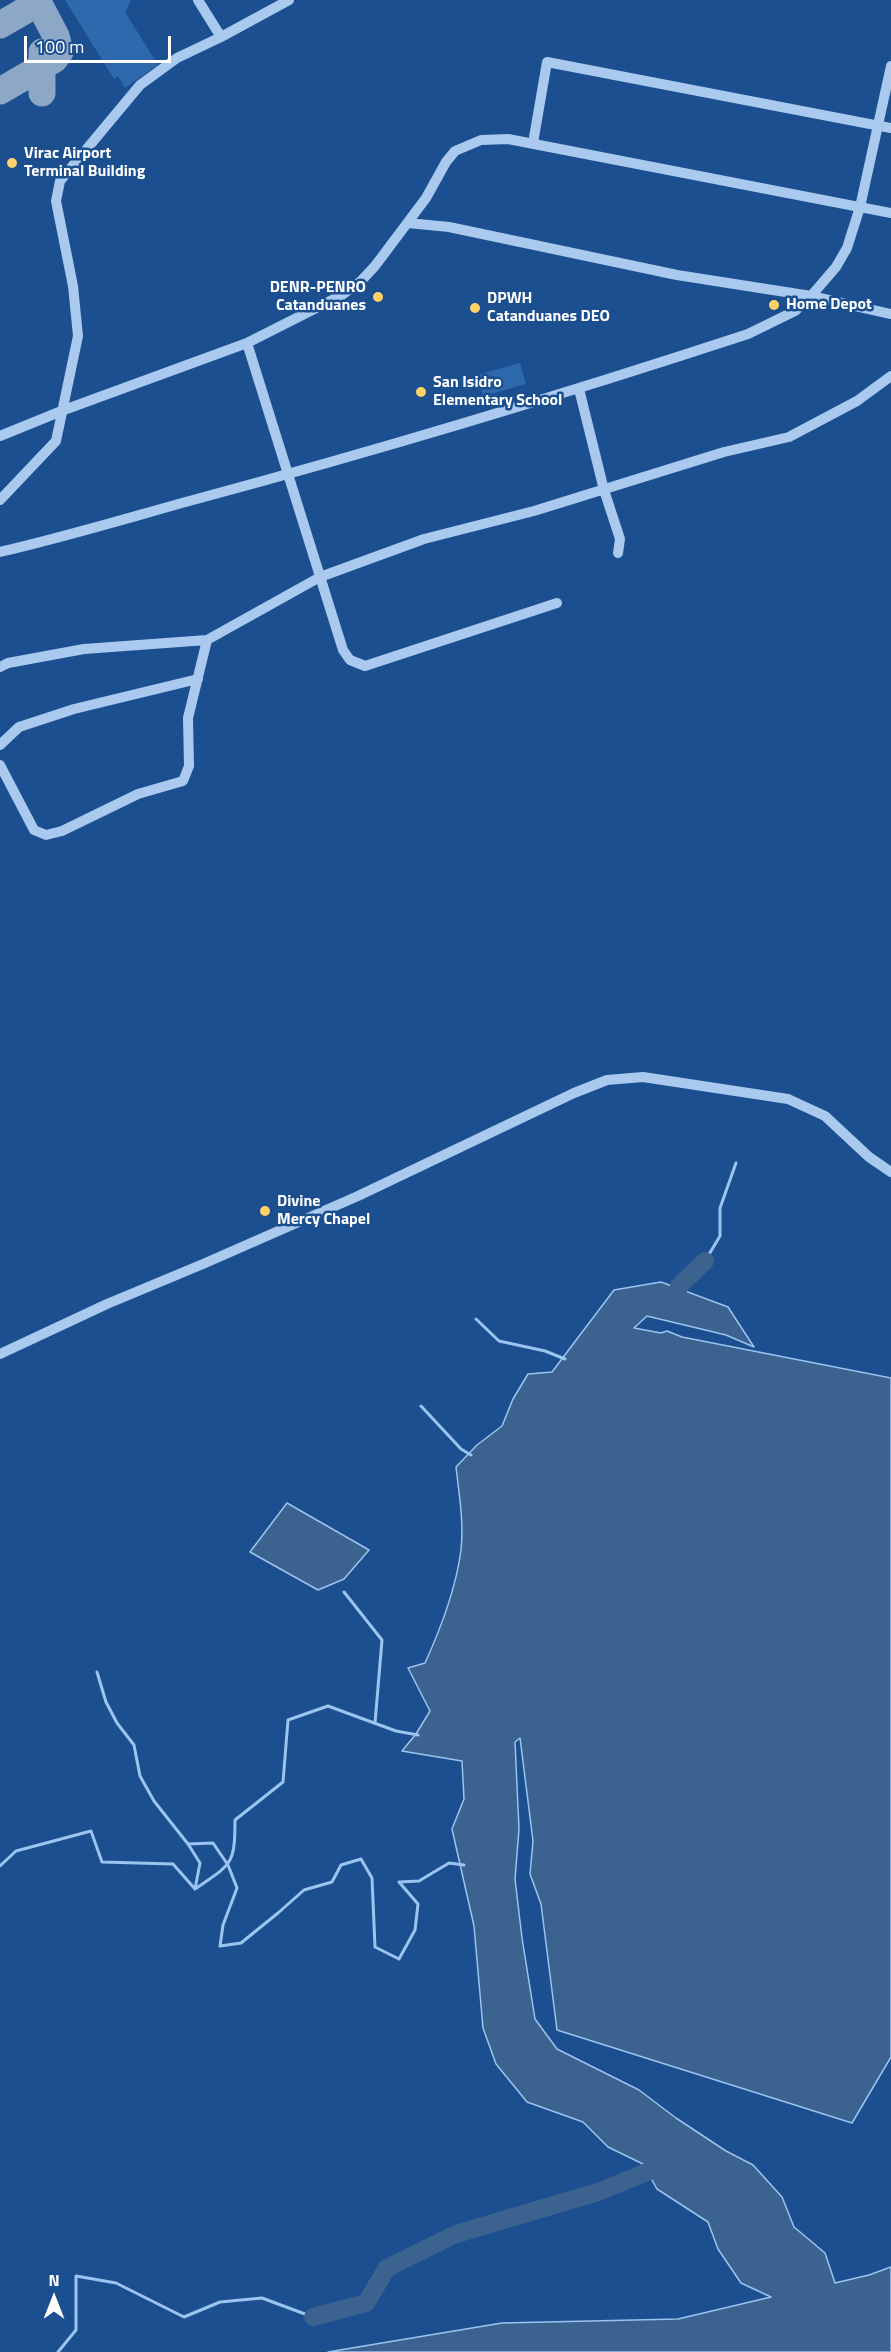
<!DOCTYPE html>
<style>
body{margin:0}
#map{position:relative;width:891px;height:2352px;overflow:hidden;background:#1b4f8f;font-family:"Titillium Web",sans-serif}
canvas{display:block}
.north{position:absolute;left:24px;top:2268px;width:60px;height:60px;-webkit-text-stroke:4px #1b4f8f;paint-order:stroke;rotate:0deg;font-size:16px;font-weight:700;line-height:24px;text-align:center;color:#fff}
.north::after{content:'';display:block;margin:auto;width:21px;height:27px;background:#fff;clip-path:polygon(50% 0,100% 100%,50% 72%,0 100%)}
.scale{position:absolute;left:24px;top:36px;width:147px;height:27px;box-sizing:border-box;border:3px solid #fff;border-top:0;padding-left:8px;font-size:18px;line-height:21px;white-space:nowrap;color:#fff;-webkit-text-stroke:4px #1b4f8f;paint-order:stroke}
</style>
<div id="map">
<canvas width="891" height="2352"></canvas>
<div class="north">N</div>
<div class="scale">100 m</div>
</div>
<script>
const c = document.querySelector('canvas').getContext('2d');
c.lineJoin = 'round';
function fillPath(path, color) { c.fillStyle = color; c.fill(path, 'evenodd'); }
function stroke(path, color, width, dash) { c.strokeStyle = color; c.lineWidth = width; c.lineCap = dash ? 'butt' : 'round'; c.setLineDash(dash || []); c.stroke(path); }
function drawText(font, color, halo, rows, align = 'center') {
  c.font = font + ' "Titillium Web",sans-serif'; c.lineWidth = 5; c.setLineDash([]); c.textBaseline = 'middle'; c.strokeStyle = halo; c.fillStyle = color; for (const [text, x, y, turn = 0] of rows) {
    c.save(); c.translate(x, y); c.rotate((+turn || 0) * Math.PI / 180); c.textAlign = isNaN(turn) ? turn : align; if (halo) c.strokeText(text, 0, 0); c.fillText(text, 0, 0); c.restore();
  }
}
const green = new Path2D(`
 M65,0H131L125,12L158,65L125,88L118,76L114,79Z
 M520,363L526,384L483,396L477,375Z`);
const water = new Path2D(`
 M661,1282L728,1307L754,1347L726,1335L647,1316L634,1328L661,1333L667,1331L682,1337L891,1378V2057L852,2123L557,2030L541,1904L530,1874L533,1841L520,1738L515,1742L519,1829L515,1879L522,1938L535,2019L557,2049L639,2090L676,2118L726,2151L753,2165L782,2197L794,2227L825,2253L835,2283L869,2275L891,2267V2352H328L502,2323L678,2319L771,2297L741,2283L718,2249L708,2222L657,2189L643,2164L608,2147L583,2122L527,2102L496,2064L483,2028L474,1926L452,1829L464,1799L462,1761L402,1751L416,1734L430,1711L408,1668L425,1663C441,1628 456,1588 461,1550C464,1522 459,1494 456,1467L477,1445L502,1426L513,1399L528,1374L552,1372L614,1290Z
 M287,1503L369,1550L344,1579L318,1590L250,1552Z`);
const stream = new Path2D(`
 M705,1261L720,1236V1208L736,1163
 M476,1319L499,1341L545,1351L565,1359
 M421,1406L461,1449L471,1455
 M344,1592L382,1640L375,1723
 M97,1672L106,1702L117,1723L134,1745L140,1776L154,1801L188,1844L200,1863L195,1889
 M188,1844L213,1843L228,1865L237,1888L223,1925L220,1946L241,1943L278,1913L304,1890L332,1882L341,1865L361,1859L372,1878L375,1947L399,1959L415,1930L418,1904L399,1882L419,1881L449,1863L464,1865
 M0,1866L16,1851L91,1831L102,1862L173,1864L195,1889C231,1864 235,1866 235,1820L283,1782L288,1720L328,1706L396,1731L418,1735
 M58,2352L76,2330V2276L116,2283L184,2317L220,2302L262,2298L313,2317`);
const river = new Path2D(`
 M664,1301L677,1297L679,1286L705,1261
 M313,2317L366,2303L387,2268L456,2234L598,2192L669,2163`);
const taxiway = new Path2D(`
 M0,25L26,10L30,0
 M42,52V93
 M0,91L55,59L60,52L56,36L37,0`);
const minor = new Path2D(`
 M198,0L221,37
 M533,143L547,62L891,128
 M408,223L449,227L677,275L811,296L891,314
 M247,343L343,650L350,660L365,666L557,603
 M579,389L604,490L620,539L618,553
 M0,436L64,410L247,343L342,295L361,281L375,266L426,198L446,162L455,151L481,140L508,139L891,213
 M0,500L56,441L78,336L73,286L56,201L60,181L140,85L177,58L221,37L289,0
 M0,552C65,537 128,518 193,500C379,450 565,394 748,334L795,311L811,296L836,267L847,248L860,207L891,66
 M0,667L8,663L84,649L207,640L320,577L424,539L534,511L724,452L789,437L857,401L891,376
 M0,745L19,727L74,709L198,679
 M0,765L34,830L46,835L62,831L138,794L183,781L189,766L188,718L207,640
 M0,1354L107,1304L203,1264L358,1196L574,1093L607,1080L643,1077L788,1099L825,1116L869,1157L891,1172`);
const markers = [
 [12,163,6,"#ffd166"],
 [378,297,6,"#ffd166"],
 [774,305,6,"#ffd166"],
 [475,308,6,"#ffd166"],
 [421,392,6,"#ffd166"],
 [265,1211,6,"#ffd166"]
];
const poiNames = [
 ["Virac Airport",24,154],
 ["Terminal Building",24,172],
 ["DENR-PENRO",366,288,"right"],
 ["Catanduanes",366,306,"right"],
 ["DPWH",487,299],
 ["Catanduanes DEO",487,317],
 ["Home Depot",786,305],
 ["San Isidro",433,383],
 ["Elementary School",433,401],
 ["Divine",277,1202],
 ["Mercy Chapel",277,1220]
];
fillPath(green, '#2e69ad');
fillPath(water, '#3c6290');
stroke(water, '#9cc4f0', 1.5);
stroke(stream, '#9cc4f0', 3);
stroke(river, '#3c6290', 18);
stroke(taxiway, '#8da7c7', 27);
stroke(minor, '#a9c9ee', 10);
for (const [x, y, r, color] of markers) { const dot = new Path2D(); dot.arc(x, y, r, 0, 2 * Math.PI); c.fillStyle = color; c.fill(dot); stroke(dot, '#1b4f8f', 2); }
drawText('bold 16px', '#fff', '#1b4f8f', poiNames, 'left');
</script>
